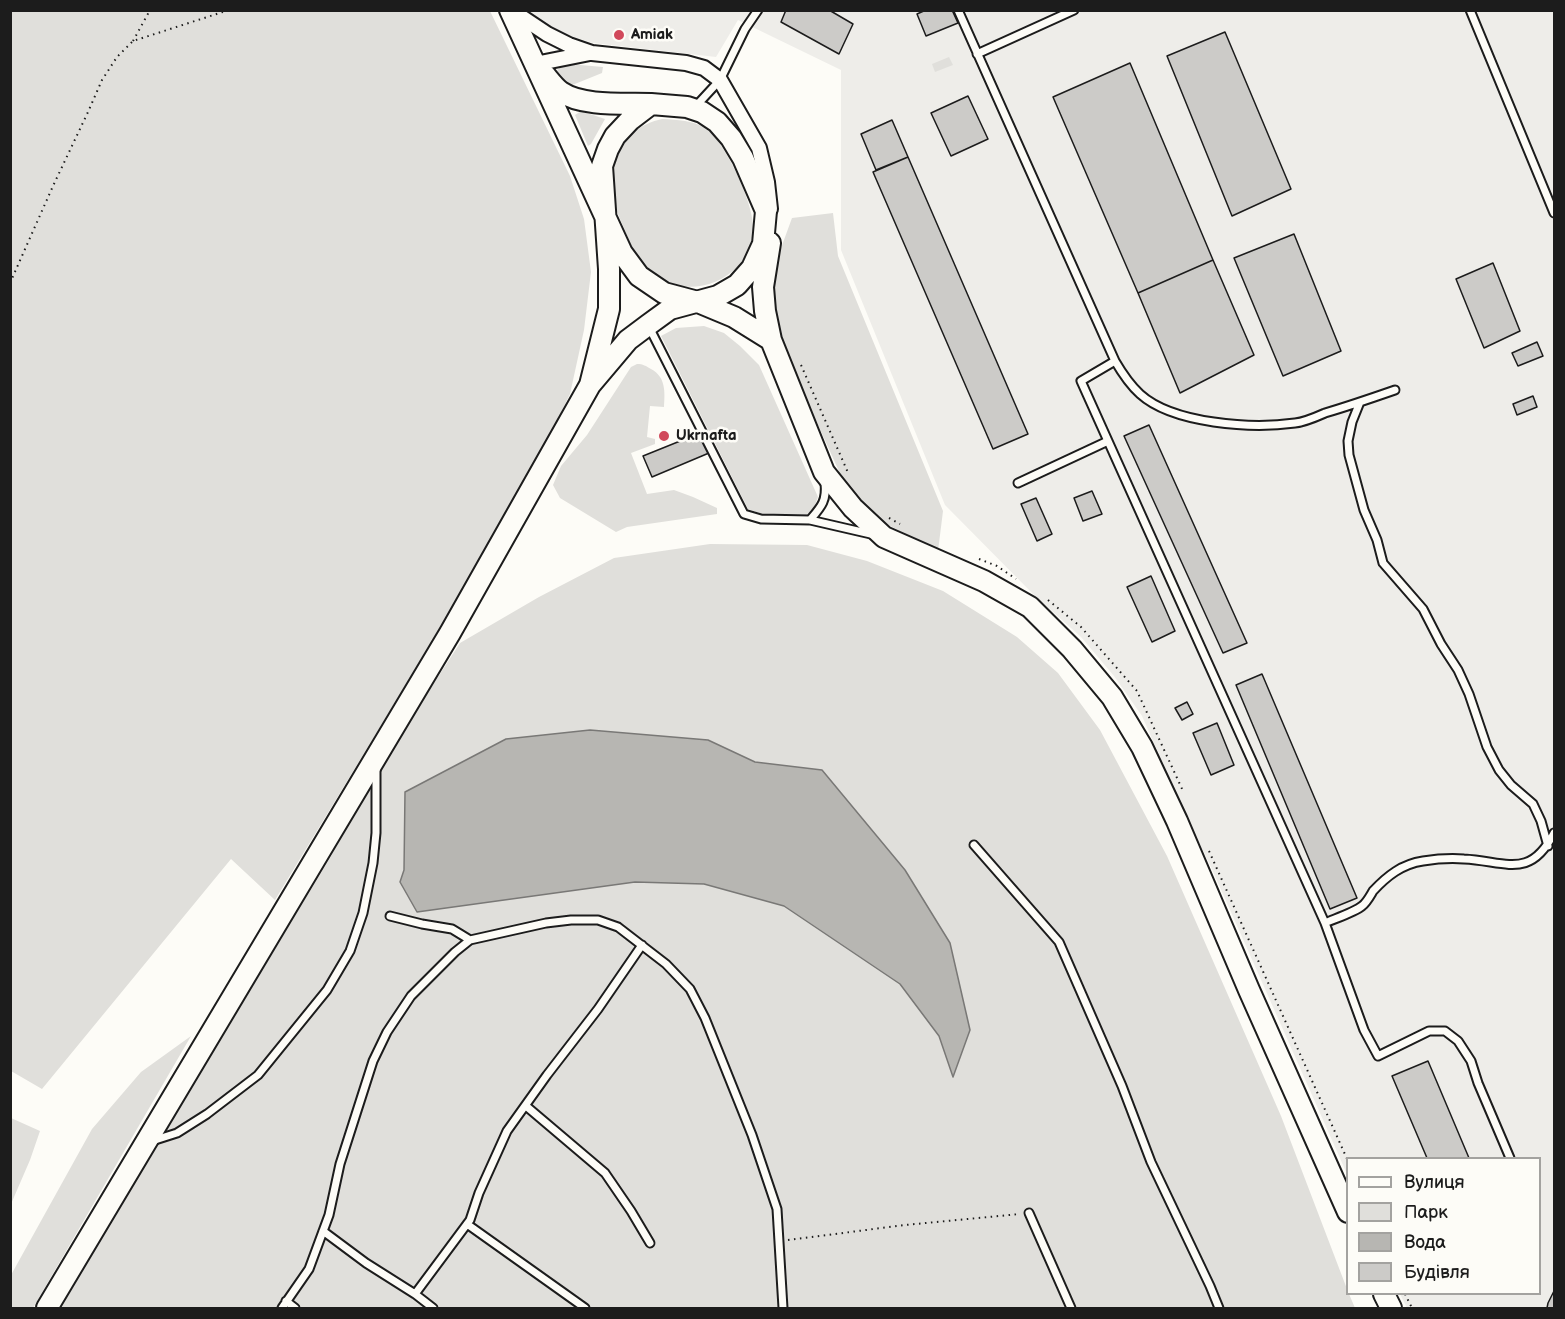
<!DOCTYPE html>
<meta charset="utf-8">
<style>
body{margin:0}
#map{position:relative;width:1565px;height:1319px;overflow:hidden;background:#fdfcf7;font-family:"Balsamiq Sans",sans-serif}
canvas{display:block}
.frame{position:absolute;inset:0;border:12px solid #1c1c1c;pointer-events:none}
.legend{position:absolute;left:1346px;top:1157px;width:195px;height:138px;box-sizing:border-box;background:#fdfcf7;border:2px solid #a3a29f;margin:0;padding:8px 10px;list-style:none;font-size:18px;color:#1c1c1c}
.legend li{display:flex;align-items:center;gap:12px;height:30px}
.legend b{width:30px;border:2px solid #a3a29f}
</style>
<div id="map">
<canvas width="1565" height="1319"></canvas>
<div class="frame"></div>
<ul class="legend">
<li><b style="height:8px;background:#fdfcf7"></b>Вулиця</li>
<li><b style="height:16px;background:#e0dfdb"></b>Парк</li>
<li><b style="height:16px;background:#b7b6b2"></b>Вода</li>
<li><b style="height:16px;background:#cccbc8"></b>Будівля</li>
</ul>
</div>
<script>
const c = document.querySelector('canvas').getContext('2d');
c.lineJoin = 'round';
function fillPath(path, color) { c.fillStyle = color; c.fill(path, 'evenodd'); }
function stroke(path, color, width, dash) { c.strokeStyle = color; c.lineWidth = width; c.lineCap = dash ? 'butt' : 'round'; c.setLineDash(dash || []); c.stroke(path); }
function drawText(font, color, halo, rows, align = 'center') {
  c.font = font + ' "Balsamiq Sans",sans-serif'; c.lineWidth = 5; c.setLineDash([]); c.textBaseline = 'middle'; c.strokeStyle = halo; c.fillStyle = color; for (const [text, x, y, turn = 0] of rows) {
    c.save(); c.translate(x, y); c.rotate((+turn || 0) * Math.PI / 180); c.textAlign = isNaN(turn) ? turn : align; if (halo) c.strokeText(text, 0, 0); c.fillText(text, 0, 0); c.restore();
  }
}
const built = new Path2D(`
 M527,11H1554V1308H1407L1400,1294H1540V1158H1348L1347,1174L1211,867L1188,820L1142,716L1114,676L1081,637L1034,595L945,505L841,250V70L738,20L716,57L593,43L567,35L547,25Z`);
const green = new Path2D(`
 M11,11H490L570,176L584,219L591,272L584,330L570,394L519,498L275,900L231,859L42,1089L11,1071Z
 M949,57L953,65L935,72L932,64Z
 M569,64L603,67L602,73L565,88L557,70L562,66Z
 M581,111L605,119L591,144L588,146L575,115Z
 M662,119C677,120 694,120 706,129C726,143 752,201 753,225C754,240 747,256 737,267C712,293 668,294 644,266C634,255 629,240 623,226C619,216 611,199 610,188C609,180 610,168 612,161C618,139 642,123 662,119Z
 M833,213L838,256L943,511L938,551L879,520L854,496L843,480L793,370L769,309L777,259L792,218Z
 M704,326L724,333L740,346L759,365L818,497L813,510L807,515L762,514L748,509L661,336L676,328Z
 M637,364C643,364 646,366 651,369C666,377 665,392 664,407L650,406L647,437L655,439V444L631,453L647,494L674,490L693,497L717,508V514L627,527L616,532L560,498L553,485L561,466L587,435L631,367Z
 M710,544L807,545L867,561L943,591L1017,637L1058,673L1100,730L1167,856L1281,1116L1347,1289L1348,1294H1349L1355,1308H58L330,858L395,743L460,643L539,597L614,558Z
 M191,1036L33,1308H11V1275L92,1129L141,1072Z
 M11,1118L40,1131L30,1160L11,1204Z`);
const water = new Path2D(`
 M590,730L708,740L755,762L822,770L905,870L950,943L970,1030L953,1077L939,1036L900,984L784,906L704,884L635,882L417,912L400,882L404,870L405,792L506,739Z`);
const building = new Path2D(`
 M786,10H829L853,24L839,54L781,22Z
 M926,10H952L958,23L926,36L917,14Z
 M1225,32L1291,189L1232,216L1167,56Z
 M1130,63L1213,260L1138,293L1053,97Z
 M968,96L988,139L951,156L931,113Z
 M892,120L908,157L876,170L861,134Z
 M908,157L1028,434L993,449L873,172Z
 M1294,234L1341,351L1283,376L1234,258Z
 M1213,260L1254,355L1180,393L1138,293Z
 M1493,263L1520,331L1484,348L1456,279Z
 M1537,342L1543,356L1518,366L1512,353Z
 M1533,396L1537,407L1517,415L1513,404Z
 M1149,425L1247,643L1223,653L1124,436Z
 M700,433L709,453L652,477L643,456Z
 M1092,491L1102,514L1083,521L1074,498Z
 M1036,498L1052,534L1037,541L1021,504Z
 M1151,576L1175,631L1152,642L1127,587Z
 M1262,674L1357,898L1330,909L1236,685Z
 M1187,702L1193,714L1182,720L1175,708Z
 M1217,723L1234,765L1211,775L1193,733Z
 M1428,1061L1469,1158H1427L1392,1076Z
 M1554,1291V1308H1547L1548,1303Z`);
const path = new Path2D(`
 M133,41L150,10
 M10,283L53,186L88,112L102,80L117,57L133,41L229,10
 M801,365L849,475
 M889,518L900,524
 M979,559L997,566L1016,579
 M1048,600L1081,627L1137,691L1183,791
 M1209,851L1348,1161
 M788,1240L905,1225L1020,1214
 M1405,1294L1412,1308`);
const lane = new Path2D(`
 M958,10L1115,361L1081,381L1325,923C1334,919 1355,912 1362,906C1367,902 1370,896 1373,891C1387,876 1402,864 1423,861C1436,859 1451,858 1464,859C1506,861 1530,880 1554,833
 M1470,10L1554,213
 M977,54L1074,10
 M696,106L720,80L745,29L758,10
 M649,327L744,514L761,519L810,520L875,535
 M1115,361C1122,373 1129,384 1140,394C1173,424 1252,429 1295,423C1305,422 1316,417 1325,413C1349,406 1372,398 1395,390
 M1360,402L1352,422L1348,441L1349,455L1364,510L1377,540L1383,563L1423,609L1441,644L1458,670L1469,694L1487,747L1499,770L1511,785L1533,804L1541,821L1548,846
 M1018,483L1108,441
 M810,520C821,507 827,501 825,483
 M974,845L1059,942L1122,1086L1151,1162L1210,1286L1219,1308
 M390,916L422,924L452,929L470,940
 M1325,923L1364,1030L1378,1056L1429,1031H1445L1458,1041L1471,1061L1478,1083L1510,1158
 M526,1106L605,1173L631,1211L650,1243
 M152,1141L177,1133L207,1114L258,1075L327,990L350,951L363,913L373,863L376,833V769
 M1029,1213L1071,1308
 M467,1224L585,1308
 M323,1231L366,1263L415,1294L433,1308
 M415,1294L470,1220L479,1193L507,1131L547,1075L598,1009L642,945
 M286,1301L295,1308
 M282,1308L309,1269L329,1215L340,1164L373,1061L387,1032L411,996L455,952L470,940L546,923L571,920H598L618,927L666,964L690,989L705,1018L752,1135L777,1209L783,1308`);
const street = new Path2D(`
 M511,10L547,34L569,45L592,53L686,63L704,68L720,80L759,148L767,182L770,209
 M535,64L590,53`);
const secondary = new Path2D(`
 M510,10L622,253L639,276L664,293L698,302L734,317L771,340
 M545,75C550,81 555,88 561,92C583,107 626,103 651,104
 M770,243L763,287L765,311L771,340L824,472L853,508L884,537L984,581L1030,607L1072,649L1112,697L1142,747L1177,821L1249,990L1348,1212
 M1384,1294L1391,1308
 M47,1308L450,633L590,385L628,340L648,325L670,309L718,296L737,285L752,268L763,244L766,211L743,158L731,138L717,122L702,112L687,107L651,104L630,120L615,136L608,149L602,166L609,269V309L590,385`);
const markers = [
 [619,35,6,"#d1495b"],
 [664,436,6,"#d1495b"]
];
const poiNames = [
 ["Amiak",631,35],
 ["Ukrnafta",676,436]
];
fillPath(built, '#eeede9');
fillPath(green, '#e0dfdb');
fillPath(water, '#b7b6b2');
stroke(water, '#797876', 1.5);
fillPath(building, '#cccbc8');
stroke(building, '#1c1c1c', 1.5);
stroke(lane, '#1c1c1c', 11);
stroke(street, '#1c1c1c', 18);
stroke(secondary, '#1c1c1c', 24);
stroke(path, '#1c1c1c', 2, [1.5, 4.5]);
stroke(lane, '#fdfcf7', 7);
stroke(street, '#fdfcf7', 14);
stroke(secondary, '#fdfcf7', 20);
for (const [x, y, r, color] of markers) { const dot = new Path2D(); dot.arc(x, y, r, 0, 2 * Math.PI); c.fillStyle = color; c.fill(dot); stroke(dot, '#fdfcf7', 2); }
drawText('bold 15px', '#1c1c1c', '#fdfcf7', poiNames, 'left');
</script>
